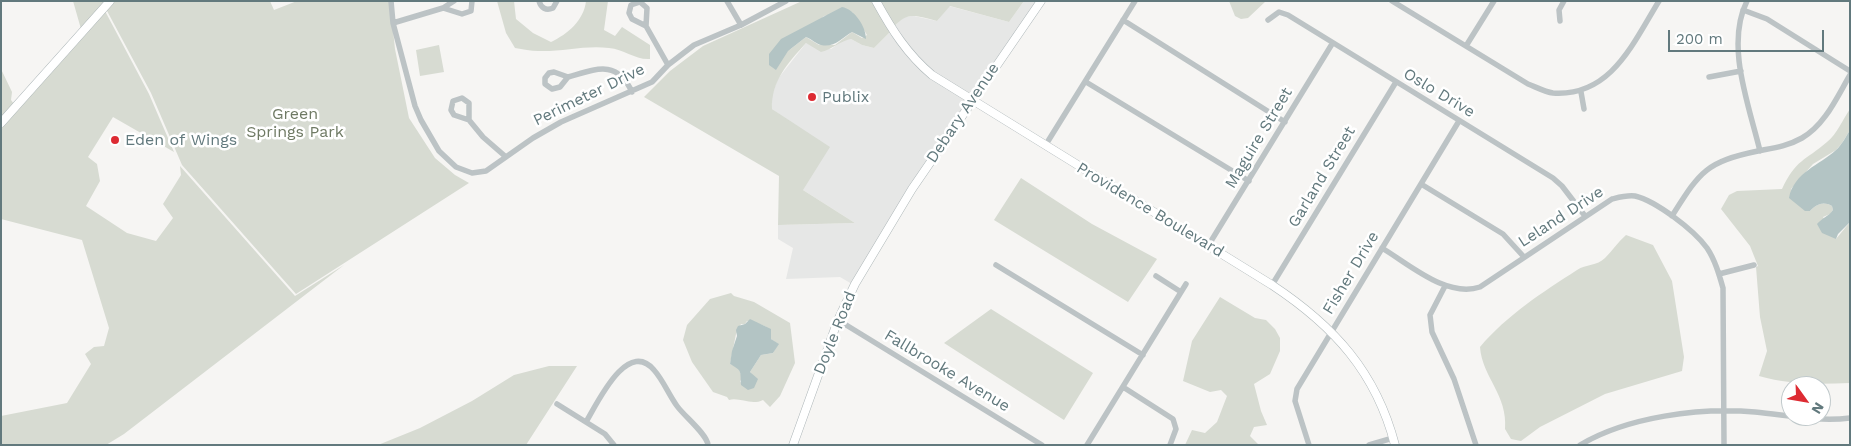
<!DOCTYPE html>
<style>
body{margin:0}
#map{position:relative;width:1851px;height:446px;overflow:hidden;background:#f6f5f3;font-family:"Work Sans",sans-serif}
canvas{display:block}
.frame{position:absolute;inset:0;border:2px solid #62797d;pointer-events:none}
.north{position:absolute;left:1781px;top:376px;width:50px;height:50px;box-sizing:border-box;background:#fff;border:1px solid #c0c9cb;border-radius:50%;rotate:122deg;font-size:14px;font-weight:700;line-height:20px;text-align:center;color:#62797d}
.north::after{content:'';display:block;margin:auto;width:18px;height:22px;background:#dd2b33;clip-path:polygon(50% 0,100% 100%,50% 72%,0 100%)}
.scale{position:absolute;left:1668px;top:30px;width:156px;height:22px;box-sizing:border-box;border:2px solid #62797d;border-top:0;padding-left:6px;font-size:15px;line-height:18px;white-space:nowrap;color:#62797d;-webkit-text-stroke:4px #fff;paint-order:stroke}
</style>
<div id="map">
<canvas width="1851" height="446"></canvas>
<div class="frame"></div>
<div class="north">N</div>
<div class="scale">200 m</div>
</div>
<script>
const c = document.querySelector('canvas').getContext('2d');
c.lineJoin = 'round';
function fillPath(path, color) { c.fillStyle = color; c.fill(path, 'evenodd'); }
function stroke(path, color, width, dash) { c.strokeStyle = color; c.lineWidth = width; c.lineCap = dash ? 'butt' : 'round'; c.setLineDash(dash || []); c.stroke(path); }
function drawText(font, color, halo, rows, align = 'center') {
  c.font = font + ' "Work Sans",sans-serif'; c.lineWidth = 5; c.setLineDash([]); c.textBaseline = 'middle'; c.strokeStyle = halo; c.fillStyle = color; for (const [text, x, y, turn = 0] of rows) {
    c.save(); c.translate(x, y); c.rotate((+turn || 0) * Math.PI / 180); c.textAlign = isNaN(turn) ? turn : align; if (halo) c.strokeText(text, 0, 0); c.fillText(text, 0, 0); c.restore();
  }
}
const built = new Path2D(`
 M1024,1H1037L970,96L933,73L915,58L894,27L903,17L914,16L937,21L949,6L1009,22Z
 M890,32L911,61L930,77L967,101L905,193L852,284L840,277L786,279L793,248L778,239V225L855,223L803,190L793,124L772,109V96L777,80L806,43L831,49L844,40L851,39L862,45L874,48Z`);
const green = new Path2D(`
 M73,1H106L81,29Z
 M113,1H270L274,10L297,1H390L395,49L409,118L435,158L455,175L469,183L296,294L182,165L151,93L106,9Z
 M497,1H514L516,19L533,33L551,42C568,34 584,20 586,1H608L604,30L615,36L622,27L650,45V59C635,60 624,49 609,48C585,45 562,52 538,51C531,51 523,49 515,48L506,33Z
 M802,1H873L890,32L874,48L862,45L851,39C840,41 833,49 821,52L806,43C788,63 771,81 772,109L830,147L803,190L855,223L778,225L779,176L644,97L670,71L703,46ZM852,12L867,35L862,38L852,32L835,45H819L806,37L788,51L824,16Z
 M879,1H1024L1009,22L950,6L937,21C916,16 908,11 894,27Z
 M1229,1H1266L1248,18L1241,19L1235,16Z
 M105,11L149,94L174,152L113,117L88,157L97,164L100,181L86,206L127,233L156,241L173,218L163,204L181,175L180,166L295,296L344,265L124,434L106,445H1V416L67,403L91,364L85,354L94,347L104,346L109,328L82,240L1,219V128Z
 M439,45L444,72L420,76L416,50Z
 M1,69L12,92L11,100L14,104L1,118Z
 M1850,109V130L1842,143L1836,150L1813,164L1791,189L1810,211C1817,204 1823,201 1832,206L1833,210L1830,214L1823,217L1836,239L1850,222V383C1818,384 1789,385 1759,376L1767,351L1760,317L1756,267L1758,266L1750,246L1721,209L1729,195L1737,191L1782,189C1796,159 1805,161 1827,142C1837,134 1843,119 1850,109Z
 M1021,178L1092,224L1157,259L1128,302L994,220Z
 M1626,235L1653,245L1672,281L1684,357L1682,371L1605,394L1540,427L1521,441L1511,439L1505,429C1508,395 1482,377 1480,347C1507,315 1543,292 1577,270C1586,264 1597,266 1605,258C1612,251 1618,242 1626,235Z
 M731,293L734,296L754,302L790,323L795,363L780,396L770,407L763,400C751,406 740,397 729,400L727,397L713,392L692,362L683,340L687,325L710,299ZM747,321C755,322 766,325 771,331V339L778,344L773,353L761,355L750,372L754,377V388L740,382L742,377L738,367L730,364L736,334L741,324H745Z
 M1220,297L1255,318L1266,320L1275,329L1280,338V351L1270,374L1254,384L1261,411L1267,425L1254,427L1250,436L1259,445H1185L1192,430L1205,433L1217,422L1227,396L1221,390L1210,392L1183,381L1192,341Z
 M991,309L1093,373L1064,420L944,343Z
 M549,366H577L526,445H378L420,428L472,401L514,375Z`);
const water = new Path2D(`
 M842,7C854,9 866,26 866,39L852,32C842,38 834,48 821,45C816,44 812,39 806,37L788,51L776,70L769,65V54L781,39Z
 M1850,130V222L1838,234L1836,239L1822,233L1817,224C1822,218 1829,216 1833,210L1832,206C1823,201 1817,204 1810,211H1805L1789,198C1794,172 1820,165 1836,150C1842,145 1846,136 1850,130Z
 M750,319L771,329V339L779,344L773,353L761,355L750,372L758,379L754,388L748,390L741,385C740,372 743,371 730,364L732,351L737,336L736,330L738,326L745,324Z`);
const street = new Path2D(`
 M391,1L393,23L415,106L421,120L439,151L456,167L472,173L486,171L533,138L561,122L652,82L668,65L694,45L741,25L786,1
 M454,1L443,8L462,14L471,11L472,1
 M539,1C541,8 546,11 553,8L557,1
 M727,1L741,25
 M1392,1L1528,84C1536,87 1545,92 1553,93C1611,97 1633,43 1659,1
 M1747,1C1725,45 1749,105 1760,151
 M640,2L647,8L646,26L632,19L629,13L631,5Z
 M1743,10L1767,19L1850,71
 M1123,20L1285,122
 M1268,20L1279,12L1288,15L1553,178L1562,186L1585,216
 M1560,21L1559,10L1564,1
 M393,23L443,8
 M646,26L668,65
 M1466,46L1494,1
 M554,72L568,77L560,87L552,89L545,84V78L549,73Z
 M568,77C596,69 617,59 632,92
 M1709,77L1741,71
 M1086,82L1249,181
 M1581,92L1584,109
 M462,98L469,103V120L454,115L451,110L453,101Z
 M469,120L483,137L506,157
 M1045,146L1135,1
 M1421,184L1503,234L1524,257
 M1672,216C1700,172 1705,162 1758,151C1773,148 1788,146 1802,138C1825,125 1837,97 1850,75
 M1208,246L1332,44
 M1382,248C1410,265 1447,298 1480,287L1612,199C1620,197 1627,195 1635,196C1656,201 1694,230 1707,248C1715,260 1719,274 1723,288L1724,445
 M996,265L1143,355
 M1719,274L1754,265
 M1156,276L1181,292
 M1272,285L1396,82
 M1445,286L1430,315L1432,332L1454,379L1476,445
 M838,320L1042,445
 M1123,387L1173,419L1176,429L1170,445
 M557,404L605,434L614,445
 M586,422C597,404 627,338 654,370C663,380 669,395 677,406C684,416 707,434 708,445
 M1087,445L1186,284
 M1309,445L1295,401L1297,389L1459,121
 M1369,445L1393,438
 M1580,445C1627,417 1700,407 1755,412C1787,415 1817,422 1850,418`);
const secondary = new Path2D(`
 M876,1C892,30 907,54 932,75L1272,285C1334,326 1376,372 1395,445
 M1,123L110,1
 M793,445L838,320L855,284L912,189L1041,1`);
const markers = [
 [812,97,5,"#dd2b33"],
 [115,140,5,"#dd2b33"]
];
const streetNames = [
 ["Oslo Drive",1439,93,31],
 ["Perimeter Drive",589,95,-26],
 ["Debary Avenue",963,113,-56],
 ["Maguire Street",1259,138,-59],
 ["Garland Street",1322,177,-59],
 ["Providence Boulevard",1150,210,31],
 ["Leland Drive",1561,217,-33],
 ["Fisher Drive",1351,273,-59],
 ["Doyle Road",835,333,-68],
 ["Fallbrooke Avenue",947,371,31]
];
const poiNames = [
 ["Publix",822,97],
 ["Eden of Wings",125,140]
];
const parkNames = [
 ["Green",295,114],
 ["Springs Park",295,132]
];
fillPath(built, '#e6e7e6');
fillPath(green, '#d7dbd2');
fillPath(water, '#b3c4c4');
stroke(secondary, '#adb6b8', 9);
stroke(street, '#bcc3c5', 5.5);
stroke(secondary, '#fff', 8);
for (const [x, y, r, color] of markers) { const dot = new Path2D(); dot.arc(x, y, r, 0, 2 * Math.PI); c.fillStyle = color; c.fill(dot); stroke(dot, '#fff', 2); }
drawText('16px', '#62797d', '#fff', streetNames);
drawText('16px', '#62797d', '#fff', poiNames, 'left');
drawText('16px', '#6f7a64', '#fff', parkNames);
</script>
